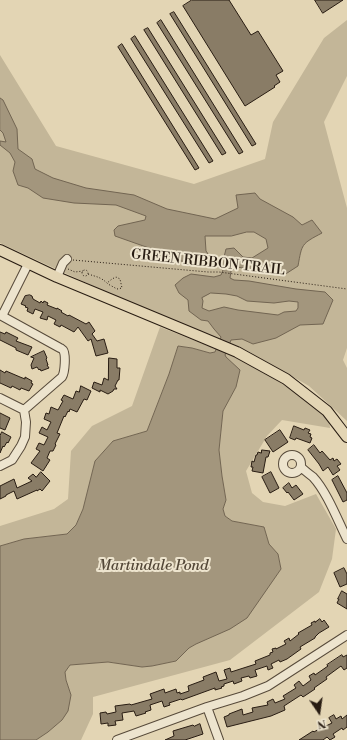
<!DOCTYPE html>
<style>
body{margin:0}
#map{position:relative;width:347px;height:740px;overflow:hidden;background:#e3d5b4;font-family:"Libre Bodoni",serif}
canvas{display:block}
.north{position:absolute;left:299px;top:692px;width:40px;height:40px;-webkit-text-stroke:3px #ede4ce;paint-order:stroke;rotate:167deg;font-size:11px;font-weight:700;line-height:16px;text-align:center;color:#281c12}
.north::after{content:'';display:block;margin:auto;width:14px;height:18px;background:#281c12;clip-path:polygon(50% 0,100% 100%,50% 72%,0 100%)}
</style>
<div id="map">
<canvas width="347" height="740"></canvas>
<div class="north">N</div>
</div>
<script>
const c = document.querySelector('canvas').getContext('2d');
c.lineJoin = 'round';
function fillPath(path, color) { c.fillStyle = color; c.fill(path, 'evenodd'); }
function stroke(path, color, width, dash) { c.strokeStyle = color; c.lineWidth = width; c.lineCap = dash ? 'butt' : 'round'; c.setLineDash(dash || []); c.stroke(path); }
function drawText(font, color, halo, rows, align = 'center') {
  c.font = font + ' "Libre Bodoni",serif'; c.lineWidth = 4; c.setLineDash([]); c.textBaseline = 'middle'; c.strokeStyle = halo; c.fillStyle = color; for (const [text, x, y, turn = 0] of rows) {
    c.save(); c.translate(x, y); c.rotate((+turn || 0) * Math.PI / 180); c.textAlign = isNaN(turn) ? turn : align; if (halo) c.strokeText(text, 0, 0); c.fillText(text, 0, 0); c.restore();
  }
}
const green = new Path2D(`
 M347,20V76L324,122L347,208V348L343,360L347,368V421L309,386L246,350L124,300L43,263L0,243V55L56,146L194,184L265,159L273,122L324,38Z
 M160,327L216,349L215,352L210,353L192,348L178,346L169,374L147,431L113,441L95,461L83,509L76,525L67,534L24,539L0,546V526L54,509L68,499L71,451L92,426L132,406Z
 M225,353C239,358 252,364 264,372C287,386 308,403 329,419L330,428L282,420L267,436L246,471L252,493L263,502L285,506L316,494L336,529L332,559L319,592L230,660L93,697V714L81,740H36L48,732L62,720L71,695L66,680L65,671L70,665L108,662L142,667L152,666L176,661L189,648L196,644L268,587L281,569L278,554L269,544L264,527L232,521L225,516L223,509L226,500L222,476L219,450L223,410L236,387L225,357Z`);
const water = new Path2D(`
 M0,98L3,100L17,129L18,149L32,159L35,169L53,178L86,188L134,195L167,209L215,219L238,208L236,195L255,193L260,199L293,217L302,225L312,220L322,233C301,244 302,244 298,266L284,275L237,267L231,271L230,278L234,280L249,281L296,289L325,292L333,300L323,324L300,325L276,338L253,344L242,339L231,340L225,355L226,357L240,370L236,387L223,411L219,450L222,476L226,500L223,509L225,516L232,521L264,527L269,544L278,554L281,569L247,618L230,629L196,644L189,648L176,661L152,666L142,667L108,662L70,665L65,672L66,680L71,695L68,711L62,720L48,732L36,740H0V546L24,539L67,534L76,525L83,509L95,461L113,441L147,431L169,374L178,346L192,348L210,353L215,352L221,337L214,329L208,321L201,320L189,311L188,300L179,293L175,285L183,278L191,274L214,277L221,275L223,270L216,266L203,264L185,262L162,256L149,248L115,236L114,230L118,226L145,220L146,216L116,205L74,203L43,198L28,188L18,185L13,171L15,162L10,153L0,145V141L6,142L3,133L0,130ZM247,232H254L266,239L268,248L252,258L243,257L234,248L226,249L224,257L217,262L213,261L206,251L205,236H231ZM211,293L226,294L237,296L247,301L274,303L289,301L298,302V308L296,311L284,312L278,315L238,310L224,307L209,311L202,308L203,301L202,298Z`);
const building = new Path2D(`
 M192,0H229L251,35L258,31L283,71L276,75L280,82L274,86L275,87L245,106L183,6Z
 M315,0H343L323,13Z
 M174,12L256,144L252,146L170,14Z
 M161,20L243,152L239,154L157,23Z
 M148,28L226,153L222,155L144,30Z
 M135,36L213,161L209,163L131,39Z
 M122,44L199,168L195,170L118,47Z
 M30,295L32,296L33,299L40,303L41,301L43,303L44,301L48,303L47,305L57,309V308L62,311L61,312L68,316L69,315L86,324L89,322L95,331L92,334L97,341L104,339L108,353L96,356L91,339L88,341L78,327L74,332L61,325L60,327L54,324L56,320L48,316L47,320L40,318L43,312L35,309L33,314L27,311L28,308L25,307L26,306L21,304L25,296Z
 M0,332L5,334L6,332L18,338L16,341L32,347L28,355L16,350V348L0,340Z
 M44,351L47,358L46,359L48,365H47L49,368L41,371L40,369L39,370L37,367L32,369L31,365L34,358L31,357Z
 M109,358L117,359V368H120L119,380H118L115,386L117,389H114L113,391L108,394L100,390V392L92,388L94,382L102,385L104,378L108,380Z
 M0,370L5,373L6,371L20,377L25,379V377L32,381L31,383L33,384L29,391L21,388L20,390L12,386L11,388L0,383Z
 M81,386L91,391L87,400L84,399L77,412L70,409L69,412L68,411L65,417L64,416L57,433L60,434L55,444L56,445L53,451H50L47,458L50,460L43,471L31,463L40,451L36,449L39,443L44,445L48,437L39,433L42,427L47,430L51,422L44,419L46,413L49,414L51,407L58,410L63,401L61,400L64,395L73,399L76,391L79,392Z
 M0,413L10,418L5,430L0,428Z
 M294,426L304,430L305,428L310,430L308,433L311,434L310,437L312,438L310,443L296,438L295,440L290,438Z
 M280,430L288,442L273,452L265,440Z
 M2,432L11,437L8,443L7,442L4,447L3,446L0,453V436Z
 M314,445L320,453L322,451L330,460L333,458L334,461L337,459L341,464L337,466L340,470L333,475L328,467L323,471L319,464L308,450Z
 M262,450L270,451L268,457H266L263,473L252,471L253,467H251L252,461L254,462L256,455H257L258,452L261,453Z
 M41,472L50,481L42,491L40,489L37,491V490L17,499L14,491L6,495V496L0,499V486L14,479L17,488L32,481L28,478L33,474L36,477Z
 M271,472L279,488L270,493L262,477Z
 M338,476L347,493V500L343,502L332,480Z
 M289,483L292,488L296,485L303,494L294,500L288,492L287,493L283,488Z
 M344,568L347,574V584L340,587L334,573Z
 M342,591L347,594V609L337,603L339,599H338Z
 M320,619L322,622L324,620L329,627L319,633L315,637V638L300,647L301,649L287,659L280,662L279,660L271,664L273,668L268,670L267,666L255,670L257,676L250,678L249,676L241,678L242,681L234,684L233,681L224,684V686L221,687L222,688L215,690V688L182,700L181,699L169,703L170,705L164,707L162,701L150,705L151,710L145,712L146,713L136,716L134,711L122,713L123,720L115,721L116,725L108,726V723L101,724L100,713L106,712L107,714L116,712L115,706L130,704L131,705L152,699L150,694L164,689L165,693L176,689L177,693L180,692V694L189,691L188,686L204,680L203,677L216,672L219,681L227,679L224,670L230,668L231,672L256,664L255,661L270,655V653L273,652L272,649L276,648V649L286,644L284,641L289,638L290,641L299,634L298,633L312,625L311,623L315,621V622Z
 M342,655L343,657L347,655V668L344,670L341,666L326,677L327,679L314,688L315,689L303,697L301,695L284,706L285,710L271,716L227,727L224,717L229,715V714L242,709L243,715L253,712L252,708L268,705L267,702L273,699L275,703L285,699L283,696L296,688L294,685L299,681L303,686L311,680L309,676L314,673L315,675L328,666L327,665Z
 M334,715L336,719L341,716L342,719L347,715V727L343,730L342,728L333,734L335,737L330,740L327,737L323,740H299L313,731L314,732L322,727V728L332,723L329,718Z
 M200,724L203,734L185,740H165L174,736L173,731L193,725L194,726Z`);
const path = new Path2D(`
 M73,260L208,272H219L347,289
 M68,269L75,272L83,271
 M82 273a3 3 0 1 1 6 0a3 3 0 1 1-6 0Z
 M88,274C97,277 101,277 108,284L117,289L122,288L120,279L116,277L112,279L107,283`);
const minor = new Path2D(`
 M57,277L63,263L67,259
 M0,315L60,348C61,348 62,349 63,350C66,354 65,372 62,377L24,410
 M2,316L28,264
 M0,398L24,410
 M283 464a9 9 0 1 1 18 0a9 9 0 1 1-18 0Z
 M0,466L12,460L21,446L25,437L26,422L24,410
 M301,467C305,471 309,474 313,477C327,492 338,521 347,539
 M207,707L219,740
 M117,740L207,707L243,696L268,686L347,635`);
const major = new Path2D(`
 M0,250L57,277L199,336L237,352L286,379L313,400L327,411L347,437`);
const streetNames = [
 ["GREEN RIBBON TRAIL",208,263,6]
];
const waterNames = [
 ["Martindale Pond",153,566]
];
fillPath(green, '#c3b698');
fillPath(water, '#a3967d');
stroke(water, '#726552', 1);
fillPath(building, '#897c66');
stroke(building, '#281c12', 1);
stroke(minor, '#574a3a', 10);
stroke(major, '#281c12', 12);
stroke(path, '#281c12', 1, [1, 2]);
stroke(minor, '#ede4ce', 8);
stroke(major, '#e3d5b4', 10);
drawText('14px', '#281c12', '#ede4ce', streetNames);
drawText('italic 15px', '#534737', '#ede4ce', waterNames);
</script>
